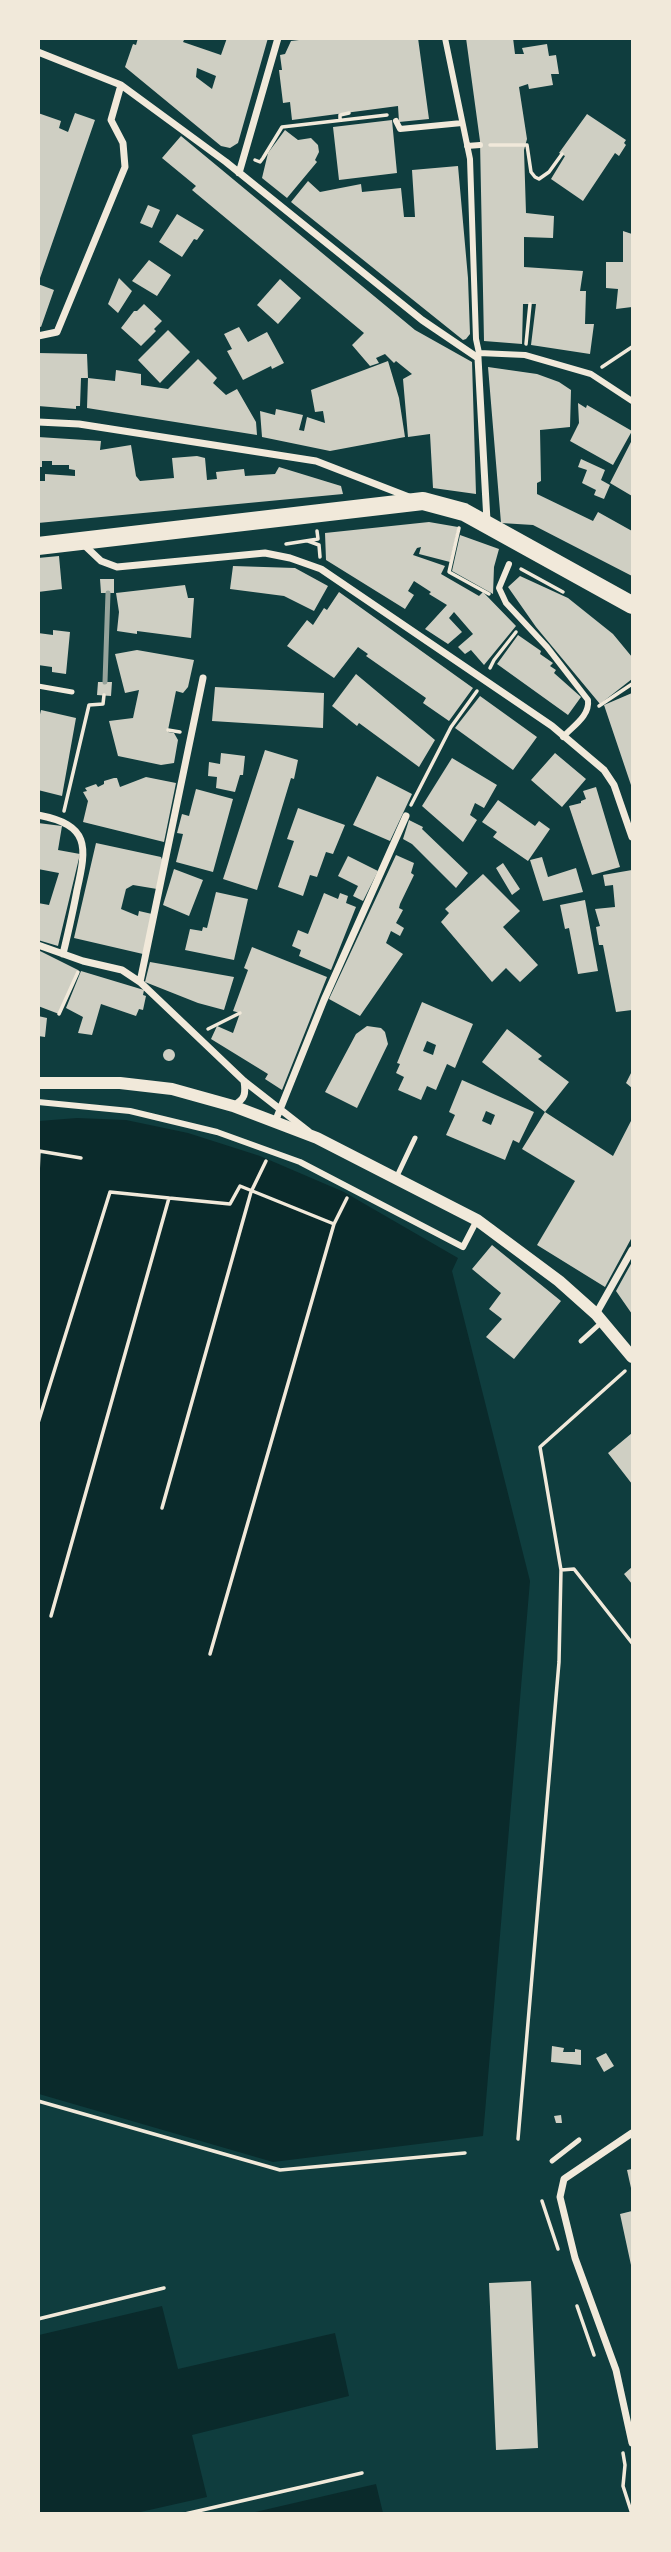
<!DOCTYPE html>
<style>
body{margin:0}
#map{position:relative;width:671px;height:2552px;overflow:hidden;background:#0f3d3e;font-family:Rubik,sans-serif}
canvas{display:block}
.frame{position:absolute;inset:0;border:40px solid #f1e9da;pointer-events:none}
</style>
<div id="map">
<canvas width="671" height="2552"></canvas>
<div class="frame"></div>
</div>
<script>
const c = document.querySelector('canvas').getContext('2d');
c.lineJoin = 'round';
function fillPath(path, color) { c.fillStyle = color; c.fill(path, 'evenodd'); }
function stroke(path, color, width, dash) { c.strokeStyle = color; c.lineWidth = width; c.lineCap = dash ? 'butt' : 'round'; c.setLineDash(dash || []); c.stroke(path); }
const water = new Path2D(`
 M77,1118L126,1120L188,1133L260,1156L344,1192L458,1258L452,1271L530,1581L483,2136L273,2162L39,2094V1121Z
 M162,2306L178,2369L335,2333L349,2396L192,2435L207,2497L136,2513H39V2335Z
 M376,2484L383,2513H251Z`);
const building = new Path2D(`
 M138,38H185L183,42L221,55L227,38H268L238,143L230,148L221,146L125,67L133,44L136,45ZM197,68L216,76L212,89L196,77Z
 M315,38H418L429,119L399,122L398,106L292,120L290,102L283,103L279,70H282L280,55L285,54L291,41Z
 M466,38H513L515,54H524L522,48L547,44L549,56L556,55L559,74H551L553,85L529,89L528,84L519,87L527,139L524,150L526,213L554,216L553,238L524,237V267L583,271L580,291H586L585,324H594L590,354L531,345L536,304H523L522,344L484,341L480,141Z
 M38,113L61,121L59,128L68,132L75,113L95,120L39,281Z
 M587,114L626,140L624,143L626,145L619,156L615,153L583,201L551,179L565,156L559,153Z
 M392,120L397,173L339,180L333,127Z
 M285,130L298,140L311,138L318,145L319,152L315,160L317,162L287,198L262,178L268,153Z
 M181,136L415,330L472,362L476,494L433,488L430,434L408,437L403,379L412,374L396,361L394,363L385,354L376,358L379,363L370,366L352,345L364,333L192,190L196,186L162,158Z
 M458,166L468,278L470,334L466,339L463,340L291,202L308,181L320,192L361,184L362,192L401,188L404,217H415L412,170Z
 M148,205L160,210L152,228L140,223Z
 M177,214L204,230L197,240L194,239L182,257L159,242Z
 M623,231L632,234V307L616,309L618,289L606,288V262H623Z
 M149,260L171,275L157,296L132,281Z
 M119,278L132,291L118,313L108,304Z
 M280,279L301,298L278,324L257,305Z
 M38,284L54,290L41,327L38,326Z
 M144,304L162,321L154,329L156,331L141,346L121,328L134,311H137Z
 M239,327L248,342L267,332L284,363L272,369L271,366L243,380L227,351L232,349L224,334Z
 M168,330L190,352L160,383L138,360Z
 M38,353L87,354L88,378H81L80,406H76V409L38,406Z
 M198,359L217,378L213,383L226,395L237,389L256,422L257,435L87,408L88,378L115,381L116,370L141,374V385L168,389Z
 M388,361L399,398L405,437L330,451L262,437L260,411L275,415L276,409L303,415L299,430L304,431L307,417L325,423L323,411L315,412L311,390Z
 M488,367L537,374L559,382L571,390L570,427L540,430L541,481L537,483V494L593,521L598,512L632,531V576L533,525L501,523Z
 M578,403L586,408L587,405L632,431L613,465L570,441L579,423Z
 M38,437L101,441L100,450L131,445L136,476L140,481L174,478L172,458L197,456L205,458L207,480L217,479L216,472L244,469L245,476L275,474L279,467L341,486L343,494L38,523V481H45V474L75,476V470L69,469V465H52V461H42V467H38Z
 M632,440V496L610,483Z
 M581,459L605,470L601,480L610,485L604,499L594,495L596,490L582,483L587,470L578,467Z
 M429,522L458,527L450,562L419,554L421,547L417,548L413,555L445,566L441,574L479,596L483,592L516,626L484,665L471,650L465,654L458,647L473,634L454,612L449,618L462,632L448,644L425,629L447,605L429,594L431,592L414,581L408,591L414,595L405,609L326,560L325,533Z
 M460,535L499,549L494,567L493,594L452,571Z
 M59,556L62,589L38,592V558Z
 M233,566L295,568L328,586L314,611L284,596L230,589Z
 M520,576L568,598L613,634L632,657V679L600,704L536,627L508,587Z
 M100,579H114V593H101Z
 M185,585L188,598H194L191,638L137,631V634L117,631L119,612L116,593Z
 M339,592L473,688L449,721L423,703L426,698L366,656L368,654L358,647L334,678L287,646L307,620L313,625L324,608L327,610Z
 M53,630L70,632L66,674L52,672V667L38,665V633L53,635Z
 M518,635L541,651L540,654L553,663L550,666L556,670L554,673L581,697L568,715L497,664Z
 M137,650L194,660L188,687L183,693L176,691L168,730V732L174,733L178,740L174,763L161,765L118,756L109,721L133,718L139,690L125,693L115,654Z
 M356,674L435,740L419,767L359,723L357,726L332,706Z
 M98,682H112L111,696L97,695Z
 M215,687L324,693L323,728L212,721Z
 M632,693V788L604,705Z
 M480,696L537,737L513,770L455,728Z
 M41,710L76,718L62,796L38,790V723Z
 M265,750L298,760L294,779L291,778L257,890L223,879Z
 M221,753L245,756L243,775H240L235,792L216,788L217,777L208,776L209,762L220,764Z
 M555,753L586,779L562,807L531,780Z
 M452,758L497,785L484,808L475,803L470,815L477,820L463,842L422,806Z
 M377,776L412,794L390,841L353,825Z
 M146,777L176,783L164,842L83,822L88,801L83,792L87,791L85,788L96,784L98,787L104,784V781L114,778H117L120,787Z
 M596,787L620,867L592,875L569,806L581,803V801L586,799L583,791Z
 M196,789L233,799L213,872L176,862L183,834L177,833L182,814L189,816Z
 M498,800L535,826L539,821L550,829L528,861L493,837L497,832L482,822Z
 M298,808L345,825L333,854L326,852L317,877L310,875L303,896L278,887L294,841L287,839Z
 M409,820L423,827L422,829L468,873L456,888L412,844L403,839Z
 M38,823L62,826L58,850L80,854L58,946L38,940V903L49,905L59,873L38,869Z
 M96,843L161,857L163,862L157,889L133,885L126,889L121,909L138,916L139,911L152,914L143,954L74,938Z
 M396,855L414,863L411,873L414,875L400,904L399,908L403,910L396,923L404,928L400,936L391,931L386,943L403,954L360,1016L329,999Z
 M348,856L378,871L363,901L353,896L358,886L338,876Z
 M542,857L548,877L576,868L583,892L543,901L530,860Z
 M503,863L520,889L512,895L496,868Z
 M174,869L203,880L189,916L163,905Z
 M632,870V1010L616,1012L603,945H599L596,927L600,926L595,909L615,907L613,885L605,886L603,875Z
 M483,874L520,911L503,927L538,965L520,982L506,968L492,982L441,922L449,913L445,909Z
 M216,892L248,899L234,960L185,950L190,929L202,931L203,927L207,928Z
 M324,893L338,899L340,893L348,896L346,903L356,907L331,970L299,956L301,950L292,946L298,930L308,934Z
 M585,900L598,971L578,974L569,928L565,929L560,905Z
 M252,947L327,977L282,1090L265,1079L268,1074L211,1039L217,1026L233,1033L240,1013L233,1011L248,970L244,968Z
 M38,950L78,970L59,1014L38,1006Z
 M150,962L234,977L224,1010L198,1003L145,982Z
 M81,971L144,990L143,995L146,996L143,1010L139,1009L136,1016L101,1004L92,1035L78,1033L83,1017L66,1008Z
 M422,1002L473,1024L455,1068L447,1064L436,1090L427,1086L421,1100L398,1090L404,1077L396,1073L400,1064L397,1063ZM427,1041L436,1045L433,1055L423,1051Z
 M38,1016L47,1018L45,1037L38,1036Z
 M367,1026L381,1028L385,1032L388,1044L357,1108L325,1092L356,1034Z
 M507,1029L542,1056L538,1059L569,1082L545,1112L482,1062Z
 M163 1055a6 6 0 1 1 12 0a6 6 0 1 1-12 0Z
 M632,1071V1088L626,1083Z
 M462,1080L534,1112L519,1143L513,1140L505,1160L446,1135L455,1115L449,1112ZM486,1111L495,1115L491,1125L482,1121Z
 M545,1112L613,1156L632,1119V1237L605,1287L537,1245L575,1181L522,1149Z
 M492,1245L561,1301L514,1359L486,1337L502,1319L489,1309L501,1293L472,1269Z
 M632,1262V1314L616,1291Z
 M632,1433V1484L608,1453Z
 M632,1567V1584L624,1574Z
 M552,2046L564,2048L563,2052H575V2049L581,2050V2065L551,2062Z
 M606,2053L614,2066L604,2072L596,2058Z
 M561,2115L562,2123H556L554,2116Z
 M632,2169V2188H631L627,2170Z
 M632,2211V2265H631L620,2214Z
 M531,2281L538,2448L496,2450L489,2283Z`);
const path = new Path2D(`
 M340,120V115L349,113
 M490,145H527L531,172L535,177L539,179L549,172L562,154
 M255,160L260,162L263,158L282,127L387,115
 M526,344L530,304
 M602,367L632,347
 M459,528L449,572L489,594
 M308,541L319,545L320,557
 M286,544L318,539L317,531
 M521,569L563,592
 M490,668L494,660L516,632
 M599,706L632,684
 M168,730L180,732
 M411,805L451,727L477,691
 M64,811L89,705L103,704L104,695
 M59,1014L78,972
 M208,1029L240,1013
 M39,1151L81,1158
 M38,1174L39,1151
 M334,1224L347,1198
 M38,1423L110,1192L169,1198
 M162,1508L251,1192L266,1161
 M561,1570L574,1569L632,1643
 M51,1616L169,1198L230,1204L240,1186L334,1224L210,1654
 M38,2101L280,2170L465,2153
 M518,2139L559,1662L561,1570L540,1447L625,1371
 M542,2201L558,2249
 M577,2306L594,2355
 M38,2319L164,2288
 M623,2453L625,2465L623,2486L632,2514
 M185,2514L362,2473`);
const service = new Path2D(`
 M38,686L72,692
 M397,1176L415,1138
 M581,1341L603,1321
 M552,2161L579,2140`);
const pedestrian = new Path2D(`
 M445,38L470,159L476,339L479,353L478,358
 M396,121L400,129L462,123
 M467,146L480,145
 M479,353L525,355L591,374L632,401
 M509,564L499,588L506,603L547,647L588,700C590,716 573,726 563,737
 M38,1102L130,1111L217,1132L300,1162L463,1247L477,1220`);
const minor = new Path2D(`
 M38,52L121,85L226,162L422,320L478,358L487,521
 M239,173L278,38
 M38,336L57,332L125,167L123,143L111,120L121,85
 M38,422L79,424L316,461L409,497
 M82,543L101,561L117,567L265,553L290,558L321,569L552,726L604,770L614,785L632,837
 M38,815C90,825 87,846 77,890C73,912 68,933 63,954
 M38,945L83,961L122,970L140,982L244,1081L308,1131
 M140,982L203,678
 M234,1105C245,1099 246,1094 244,1081
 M275,1122L324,1000L406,816
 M596,1314L632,1250
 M632,2133L564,2179L560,2197L575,2258L616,2370L632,2443`);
const tertiary = new Path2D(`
 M38,1083H120L172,1089L233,1106L317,1138L477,1220L559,1281L596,1314L632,1357`);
const primary = new Path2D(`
 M38,546L423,501L464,512L632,605`);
const rail = new Path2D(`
 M105,682L108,593`);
fillPath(water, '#0a2a2b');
fillPath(building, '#cfcfc3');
stroke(path, '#f1e9da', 3.5);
stroke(service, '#f1e9da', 5);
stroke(pedestrian, '#f1e9da', 6);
stroke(minor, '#f1e9da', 7);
stroke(tertiary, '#f1e9da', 12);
stroke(primary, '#f1e9da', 18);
stroke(rail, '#97a49c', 5);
</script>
